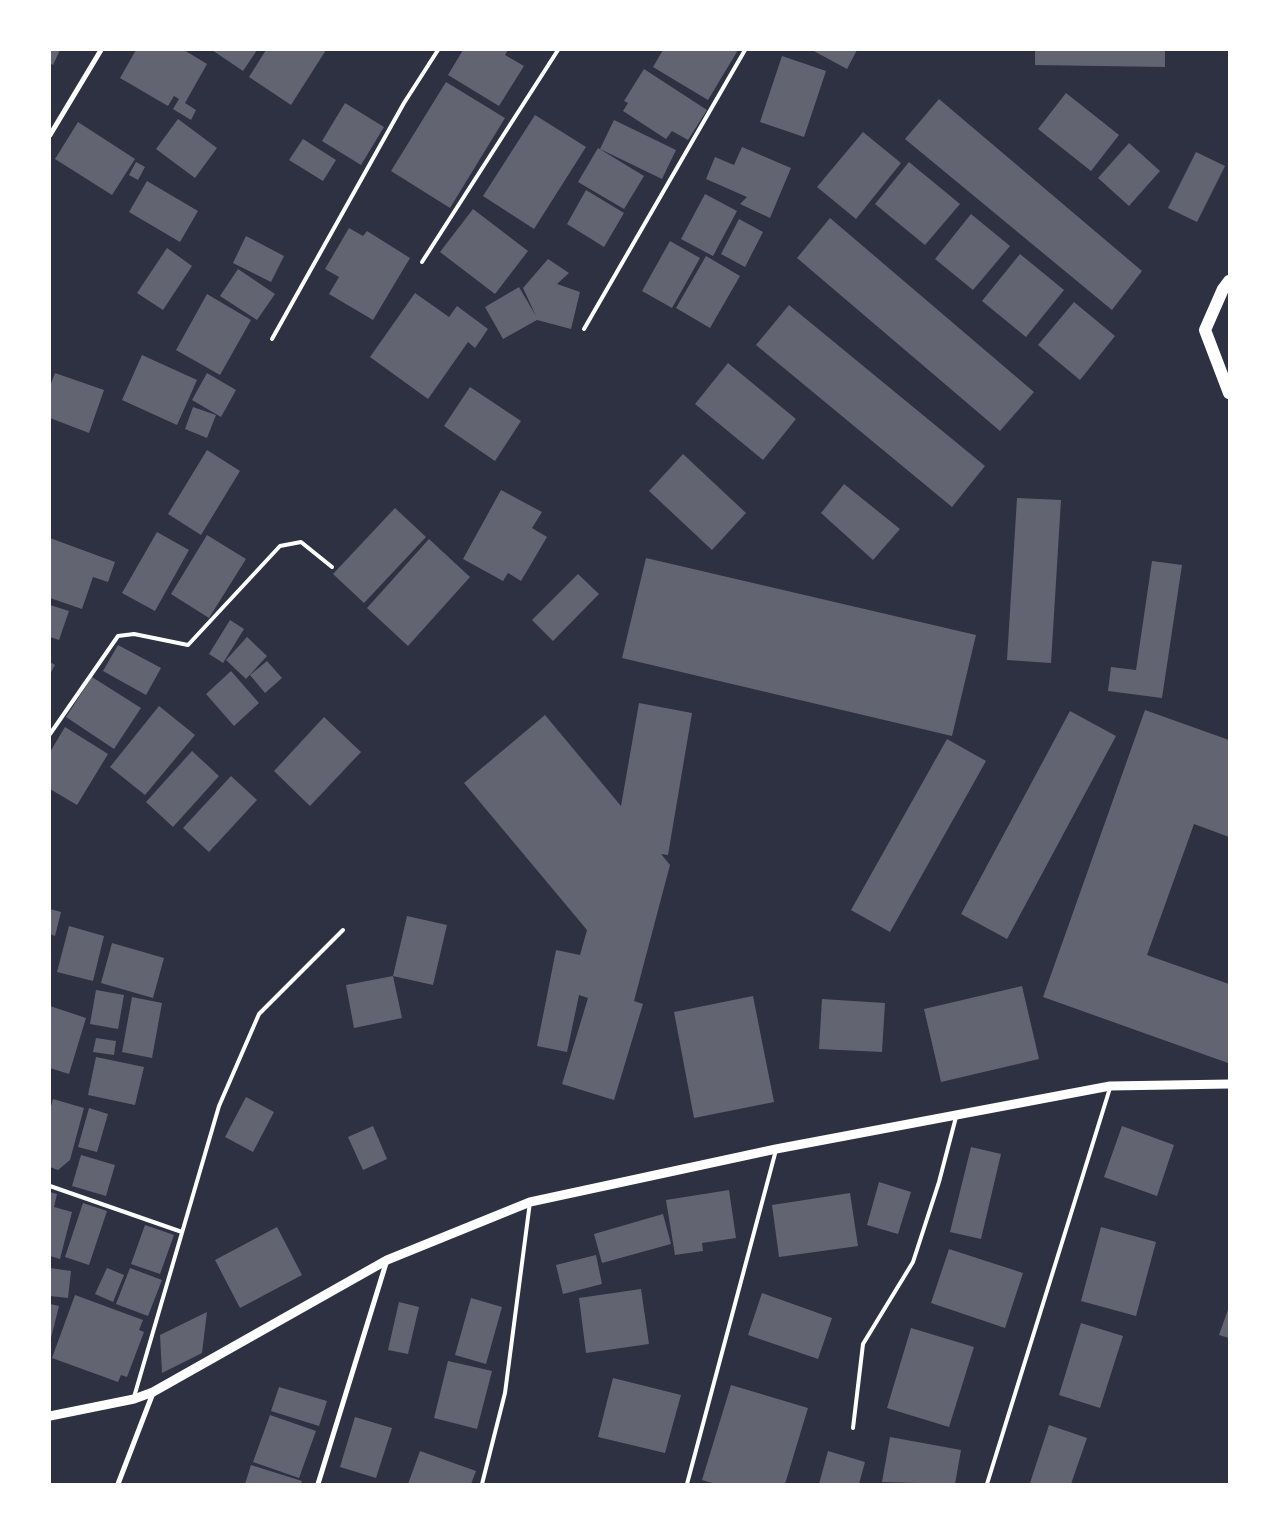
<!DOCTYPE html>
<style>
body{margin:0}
#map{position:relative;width:1279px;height:1534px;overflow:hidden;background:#2d3142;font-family:"IBM Plex Sans",sans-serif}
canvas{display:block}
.frame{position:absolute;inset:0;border:51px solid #fff;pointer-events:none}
</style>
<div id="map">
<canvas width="1279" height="1534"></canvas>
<div class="frame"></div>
</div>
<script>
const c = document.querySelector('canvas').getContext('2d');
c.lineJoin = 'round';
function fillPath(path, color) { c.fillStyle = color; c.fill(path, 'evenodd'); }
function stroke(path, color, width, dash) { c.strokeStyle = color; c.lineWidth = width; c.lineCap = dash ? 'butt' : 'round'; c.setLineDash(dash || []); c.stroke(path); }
const building = new Path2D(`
 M50,50H60L53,65L50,63Z
 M136,50H184L207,64L185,103L196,110L191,120L173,109L179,99L174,96L168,106L120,78Z
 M212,50H257L243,71Z
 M266,50H326L291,105L249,77Z
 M463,50H508L505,55L524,66L499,106L448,75Z
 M663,50H738L708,100L653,67Z
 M812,50H857L847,69Z
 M1035,50H1165V67L1035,65Z
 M782,56L826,71L804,137L760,122Z
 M644,69L707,110L688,140L672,131L666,139L623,111L628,103L624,101Z
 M446,82L505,118L450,208L391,171Z
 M1066,93L1119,135L1091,171L1038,129Z
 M939,99L1142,271L1112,310L905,139Z
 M345,103L384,127L361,165L322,141Z
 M535,115L586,147L534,229L483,196Z
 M178,119L217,148L195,178L156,149Z
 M614,120L676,150L662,179L600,149Z
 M78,122L135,159L112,195L55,159Z
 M863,132L901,163L856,219L817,187Z
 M303,139L336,160L323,181L289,160Z
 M1129,143L1160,171L1129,206L1098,178Z
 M742,147L791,168L770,218L740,204L747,197L706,179L715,157L734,165Z
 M598,148L644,176L624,209L578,182Z
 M1196,152L1225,166L1197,222L1168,208Z
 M136,162L145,167L138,180L129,175Z
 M909,162L960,204L925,245L875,204Z
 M147,181L198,211L180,242L129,212Z
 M586,190L624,213L604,247L567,224Z
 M705,194L737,211L713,256L681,239Z
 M473,209L528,251L495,294L440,252Z
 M971,214L1010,246L973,290L935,259Z
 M830,218L1034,392L1000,431L797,258Z
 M739,219L763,232L745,267L721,254Z
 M349,228L363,236L367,231L410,258L373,320L329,294L339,277L325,269Z
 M246,236L284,256L271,282L233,263Z
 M670,241L700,258L672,308L642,291Z
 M167,248L192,266L163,310L137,293Z
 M1020,254L1064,290L1026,337L982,301Z
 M706,256L740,276L710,328L676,308Z
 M548,259L569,273L557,284L580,292L571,329L537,320L503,339L485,307L519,287L536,316L523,288Z
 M238,269L275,294L257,320L220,296Z
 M415,293L449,317L457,306L488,329L475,348L468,342L428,399L370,357Z
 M207,294L251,320L220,375L176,350Z
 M1074,302L1115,336L1080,380L1038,345Z
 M789,305L985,466L952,507L756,345Z
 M142,355L197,380L177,425L122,400Z
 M728,363L796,419L763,460L695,404Z
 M55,373L104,390L89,433L50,418V386Z
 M207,373L236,390L221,417L192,400Z
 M470,387L521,421L495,461L444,426Z
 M193,407L216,415L207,438L185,429Z
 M207,450L240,471L201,535L168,514Z
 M683,454L746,513L712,550L649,491Z
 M844,484L900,529L873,560L821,513Z
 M501,490L542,512L532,528L547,537L521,581L508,573L503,581L463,559Z
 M1017,498L1061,500L1051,663L1007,660Z
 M395,508L426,537L364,603L333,574Z
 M157,532L189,550L155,611L122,593Z
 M207,535L246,559L209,618L171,594Z
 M50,538L115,562L108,582L93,577L82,609L50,598Z
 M429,539L470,577L408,646L367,608Z
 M646,558L976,635L952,736L622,658Z
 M1152,561L1182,565L1162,698L1108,691L1111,667L1136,670Z
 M578,574L599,594L553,641L532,620Z
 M50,605L69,611L59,640L50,637Z
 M230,620L244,629L223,663L209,654Z
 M247,637L267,656L246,679L226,660Z
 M118,645L161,668L146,695L103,671Z
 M267,661L282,678L265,693L250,675Z
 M50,662L55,665L50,674Z
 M231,671L259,703L234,726L206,694Z
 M92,677L141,708L114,749L66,717Z
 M639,703L692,713L668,855L661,854L670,865L634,1001L643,1004L614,1100L562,1084L588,998L579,995L567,1052L537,1046L556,950L580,955L587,930L464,783L545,715L621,806Z
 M159,706L195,735L145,795L110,767Z
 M1145,710L1229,740V837L1194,824L1147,955L1229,984L1228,1063L1043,997Z
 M1070,711L1116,736L1007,939L961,914Z
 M324,717L361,752L310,806L274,771Z
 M65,727L108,754L77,805L50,789V752Z
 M947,739L986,761L890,932L851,910Z
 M192,751L219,776L173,827L146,802Z
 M231,776L257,800L209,852L183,828Z
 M50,909L61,912L55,936L50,934Z
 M407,916L447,925L433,985L393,976Z
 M69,926L104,936L93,981L57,972Z
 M112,943L164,958L153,998L101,983Z
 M393,976L402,1018L354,1028L346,985Z
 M1022,986L1039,1059L941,1082L924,1009Z
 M96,990L124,995L118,1029L90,1024Z
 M753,996L774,1102L694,1118L674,1012Z
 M132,997L162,1003L152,1058L122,1052Z
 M822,999L885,1003L882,1052L819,1049Z
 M50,1006L86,1018L69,1074L50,1068Z
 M96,1038L116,1041L114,1055L93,1052Z
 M96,1057L144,1067L135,1105L88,1095Z
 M246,1097L274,1112L253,1152L225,1137Z
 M53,1099L84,1108L70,1160L58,1170L50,1167V1110Z
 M89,1108L108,1114L97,1152L78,1147Z
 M373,1126L387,1159L363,1170L348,1137Z
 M1122,1126L1174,1145L1157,1196L1104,1177Z
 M971,1147L1001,1154L981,1239L950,1232Z
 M81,1155L115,1165L106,1196L72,1186Z
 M879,1182L911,1192L898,1234L867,1225Z
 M729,1190L736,1238L702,1243L703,1251L675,1255L666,1200Z
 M50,1192L57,1194L54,1207L72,1212L60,1259L50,1256Z
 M850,1193L858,1246L779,1257L772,1205Z
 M83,1203L107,1211L89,1265L65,1257Z
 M663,1214L671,1244L602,1263L594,1234Z
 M145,1225L174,1235L160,1274L131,1264Z
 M277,1227L302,1275L240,1308L215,1260Z
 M1101,1227L1156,1242L1136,1316L1081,1301Z
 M949,1249L1023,1273L1005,1328L931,1303Z
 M596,1255L602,1284L563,1294L556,1265Z
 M50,1268L71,1271L68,1298L50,1296Z
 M107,1268L124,1275L113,1302L95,1294Z
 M130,1268L162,1280L148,1316L116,1304Z
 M641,1289L649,1344L586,1353L579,1298Z
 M762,1293L832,1318L818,1359L748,1335Z
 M75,1295L143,1320L139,1330L144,1332L127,1377L121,1375L118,1382L52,1358Z
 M471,1298L502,1307L486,1364L455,1355Z
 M399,1302L419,1307L408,1354L388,1350Z
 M50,1304L59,1306L51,1338H50Z
 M1229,1307V1338L1219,1335Z
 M207,1312L202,1353L162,1373L160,1335Z
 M1081,1323L1123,1336L1100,1408L1059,1395Z
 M911,1328L974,1347L949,1427L887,1408Z
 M448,1361L492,1371L477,1429L434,1418Z
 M613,1378L681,1395L665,1453L598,1437Z
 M731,1385L808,1408L785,1484H716L702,1480Z
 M279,1387L327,1401L319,1426L271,1411Z
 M270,1415L316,1431L299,1478L253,1462Z
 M355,1417L392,1428L376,1478L340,1467Z
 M1049,1425L1087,1438L1071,1484L1030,1483Z
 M890,1437L961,1450L955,1484L882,1482Z
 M420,1451L476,1471L471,1484H408Z
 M828,1451L865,1462L859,1484H819Z
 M251,1465L302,1481L301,1484H245Z`);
const service = new Path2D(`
 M422,262L558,50
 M584,329L745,50
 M272,339L404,103L438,50
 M50,734L118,636L134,634L188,645L280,546L301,542L332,567
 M50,1186L182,1232
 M134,1397L219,1106L259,1014L343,930
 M853,1428L863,1344L913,1262L939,1182L956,1117
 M482,1484L505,1393L530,1202
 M687,1484L776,1150
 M987,1484L1110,1088`);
const minor = new Path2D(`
 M50,135L101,50
 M118,1484L153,1393
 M318,1484L387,1260`);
const tertiary = new Path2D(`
 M50,1416L134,1399L153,1392L387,1260L530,1202L776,1149L1110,1086L1229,1084`);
const primary = new Path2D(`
 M1229,281L1223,289L1205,330L1229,393`);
fillPath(building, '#626471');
stroke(service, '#fff', 4);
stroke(minor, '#fff', 5);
stroke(tertiary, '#fff', 9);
stroke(primary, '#fff', 12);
</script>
